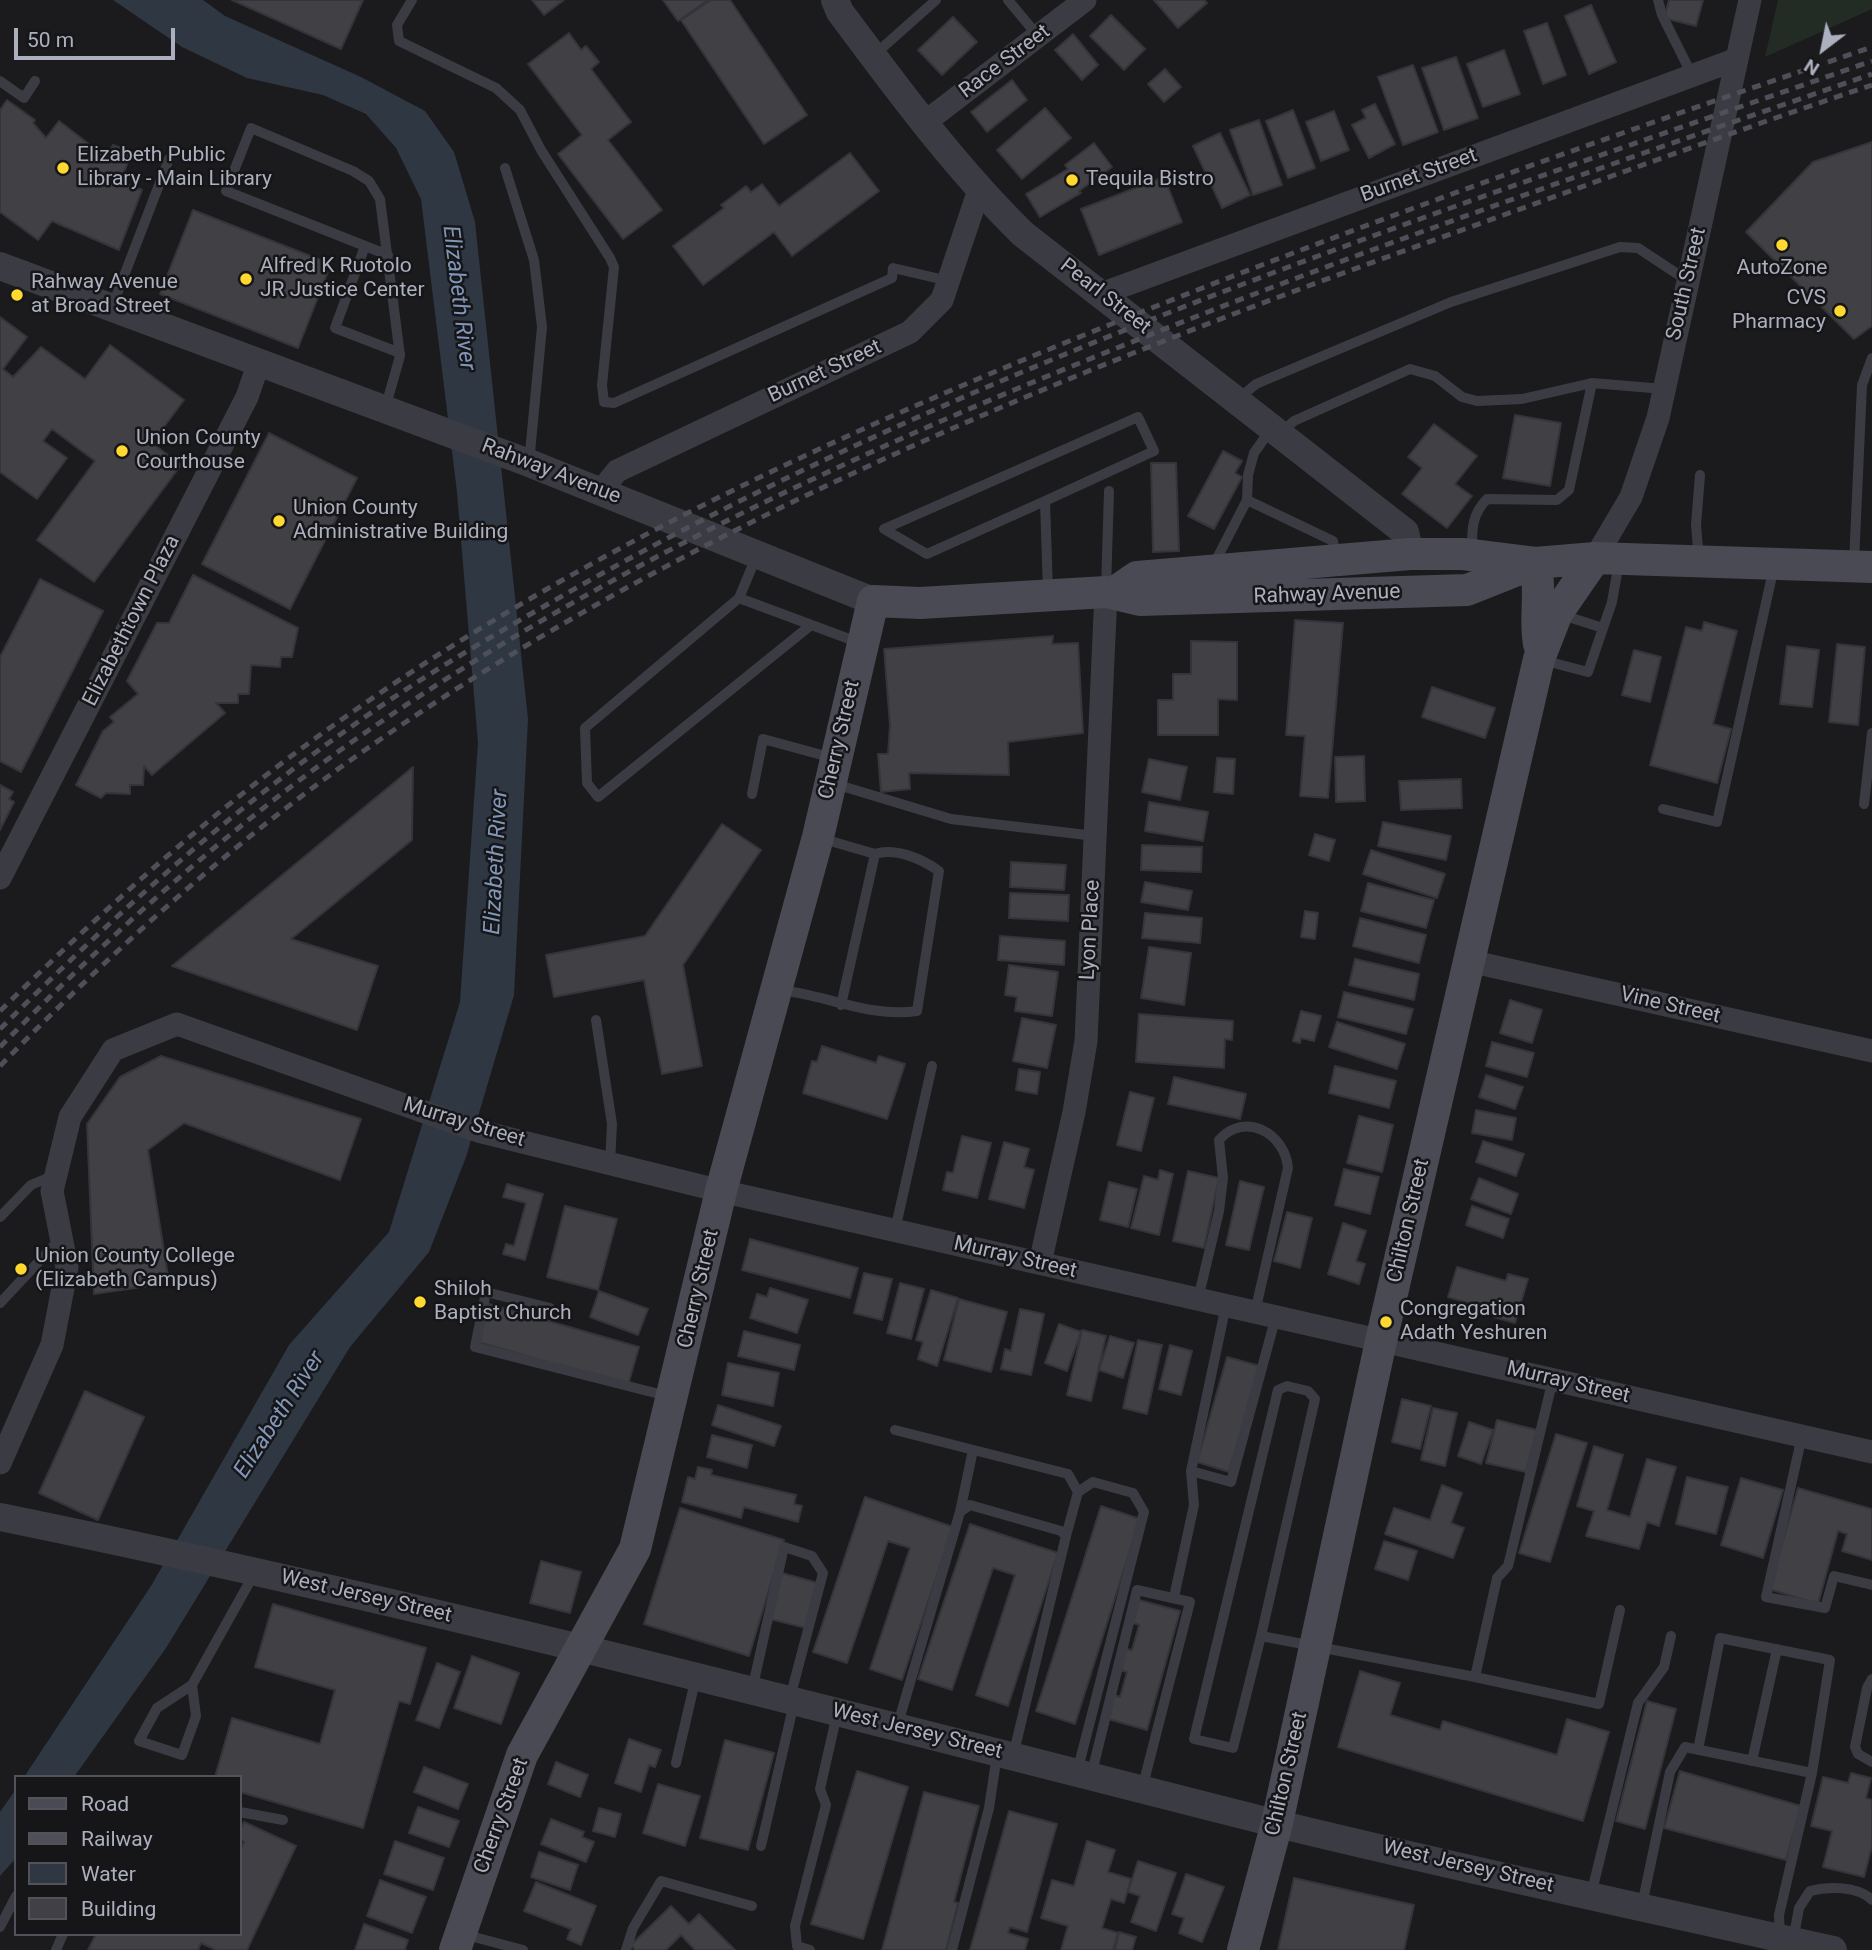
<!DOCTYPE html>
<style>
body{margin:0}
#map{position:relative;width:1872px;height:1950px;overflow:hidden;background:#1b1b1d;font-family:Roboto,sans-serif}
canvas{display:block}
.legend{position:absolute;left:14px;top:1775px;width:228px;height:161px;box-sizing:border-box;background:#161618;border:2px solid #52535a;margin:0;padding:9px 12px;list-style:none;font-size:21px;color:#acafbe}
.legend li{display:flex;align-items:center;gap:14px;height:35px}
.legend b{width:35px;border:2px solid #52535a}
.north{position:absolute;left:1788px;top:14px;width:70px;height:70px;-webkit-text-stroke:5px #161618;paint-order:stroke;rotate:212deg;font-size:19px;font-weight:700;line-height:28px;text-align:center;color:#acafbe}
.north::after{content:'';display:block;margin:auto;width:24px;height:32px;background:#acafbe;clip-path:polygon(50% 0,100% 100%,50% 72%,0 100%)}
.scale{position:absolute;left:14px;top:28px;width:161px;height:32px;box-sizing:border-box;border:4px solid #acafbe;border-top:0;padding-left:9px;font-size:21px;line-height:24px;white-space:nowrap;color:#acafbe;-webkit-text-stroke:5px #161618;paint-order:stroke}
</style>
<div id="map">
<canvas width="1872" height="1950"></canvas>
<ul class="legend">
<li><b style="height:9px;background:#494a53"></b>Road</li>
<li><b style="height:9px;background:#4e4f58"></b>Railway</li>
<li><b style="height:19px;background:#2f3743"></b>Water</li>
<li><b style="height:19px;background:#404045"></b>Building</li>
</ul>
<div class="north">N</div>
<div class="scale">50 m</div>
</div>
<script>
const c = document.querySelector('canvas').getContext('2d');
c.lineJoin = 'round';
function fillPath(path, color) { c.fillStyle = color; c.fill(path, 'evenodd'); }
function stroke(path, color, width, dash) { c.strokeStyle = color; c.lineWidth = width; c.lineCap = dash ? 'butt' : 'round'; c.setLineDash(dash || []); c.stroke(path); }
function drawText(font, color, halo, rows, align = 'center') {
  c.font = font + ' Roboto,sans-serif'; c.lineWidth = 5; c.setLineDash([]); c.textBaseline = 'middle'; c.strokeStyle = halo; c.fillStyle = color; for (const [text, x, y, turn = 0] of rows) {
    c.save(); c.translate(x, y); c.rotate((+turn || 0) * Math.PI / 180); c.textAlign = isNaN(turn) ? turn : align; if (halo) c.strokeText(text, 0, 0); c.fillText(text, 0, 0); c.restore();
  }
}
const green = new Path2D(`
 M1778,0H1872V9L1765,57Z`);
const water = new Path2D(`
 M113,0H203L225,16L361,77L425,111L454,152L475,222L528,719L514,995L466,1157L429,1252L350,1347L166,1648L74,1777H24L151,1586L289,1345L389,1232L460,1002L478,743L457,492L421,199L396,148L366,114L323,95L247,78L182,47Z
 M16,1789V1858L0,1876V1812Z`);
const building = new Path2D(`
 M232,0H363L341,49Z
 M532,0H564L544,15Z
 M663,0H708L678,21Z
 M711,0H730L807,115L764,144L681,20Z
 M1154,0H1204L1207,3L1178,28Z
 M1669,0H1703L1696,26L1664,18Z
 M1591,5L1616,62L1589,74L1565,16Z
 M1111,15L1145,49L1124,70L1090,36Z
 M953,17L977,42L942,75L918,50Z
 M1547,23L1566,75L1543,84L1524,31Z
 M569,33L581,50L586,46L599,62L591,69L631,122L608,140L662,210L623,239L558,154L582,135L528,64Z
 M1073,34L1098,65L1082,80L1055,50Z
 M1504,50L1520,94L1483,107L1467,64Z
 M1456,57L1478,118L1444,130L1422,68Z
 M1413,65L1438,132L1403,145L1378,77Z
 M1165,69L1181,87L1164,102L1148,84Z
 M1012,80L1027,100L987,132L971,112Z
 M7,100L35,120L33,123L46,138L59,121L94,148L109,154L113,145L132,152L120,182L142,190L119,250L52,221L38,240L0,212V110Z
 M1375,104L1395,144L1369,158L1352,125L1366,118L1362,110Z
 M1045,108L1071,138L1022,179L997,150Z
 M1293,110L1315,168L1288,178L1266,121Z
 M1334,111L1349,150L1321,161L1306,122Z
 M1259,120L1282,185L1253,195L1230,130Z
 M1220,133L1250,195L1222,208L1193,146Z
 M1872,142V326L1854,339L1746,232L1813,162Z
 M1094,143L1112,167L1079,191L1081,193L1040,217L1026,194L1068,169L1065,165Z
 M850,153L879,191L792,256L774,232L703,285L673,246L724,208L721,205L746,186L751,192L762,184L779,206Z
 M1164,177L1182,222L1099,255L1081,209Z
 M193,210L331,264L298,348L160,294Z
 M0,317L27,337L3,369L13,377L41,347L85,379L110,345L184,400L152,443L181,465L94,582L37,540L95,461L52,429L43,441L67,458L37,499L0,472Z
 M1515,415L1561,423L1550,486L1503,478Z
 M1434,424L1477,456L1455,484L1472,496L1447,528L1402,494L1422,468L1408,457Z
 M269,433L357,478L290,609L202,564Z
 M1223,451L1242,461L1235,473L1242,477L1214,529L1188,516Z
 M1151,463H1176L1179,551L1153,552Z
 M193,575L298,628L292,657H281L280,667L251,665L249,694H238V703H216L225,713L152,775L144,766L143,785H130V794L106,793L101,798L76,785L103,731L114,722L110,717L138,694L127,681L157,623H169Z
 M40,579L103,611L21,772L0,761V657Z
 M1295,620L1343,623L1328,798L1300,796L1305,736L1286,735Z
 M1704,622L1737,631L1713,724L1731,729L1717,783L1650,765L1686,627L1702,631Z
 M1053,636L1052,644L1078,643L1083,733L1008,742L1009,775L909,773L910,789L881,792L878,754H888L890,725L884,649Z
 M1191,641L1237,642V700L1218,699V735H1158V700H1173V674H1191Z
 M1837,644L1865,647L1858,725L1829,722Z
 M1787,646L1819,650L1812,707L1780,704Z
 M1634,650L1661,657L1650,702L1622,695Z
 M1432,687L1495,708L1485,738L1422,717Z
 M1364,756L1365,801L1336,802L1335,757Z
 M1217,758L1235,759L1233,794L1214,792Z
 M1149,759L1187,767L1180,800L1142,792Z
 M413,767L412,840L291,939L378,966L357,1030L172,966Z
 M1461,779L1462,808L1401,810L1399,781Z
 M0,785L13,792L9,799L14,802L0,830Z
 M1149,802L1208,812L1203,841L1145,831Z
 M1383,822L1451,836L1446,860L1378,846Z
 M722,824L761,850L683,965L702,1066L662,1074L644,980L554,997L546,955L645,936Z
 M1315,834L1335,840L1329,861L1309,855Z
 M1142,845L1202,847L1201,872L1141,870Z
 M1371,850L1445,874L1437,898L1363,874Z
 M1011,862L1066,865L1064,890L1010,887Z
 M1145,882L1192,891L1188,910L1141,902Z
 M1368,883L1434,900L1426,928L1361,911Z
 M1010,893L1069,895L1068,921L1009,918Z
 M1305,911L1318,913L1315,939L1301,937Z
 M1145,913L1202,918L1200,943L1142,938Z
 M1360,918L1426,935L1419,963L1353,946Z
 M1000,936L1065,941L1064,965L998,960Z
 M1149,947L1191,953L1184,1005L1141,998Z
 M1355,959L1419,974L1414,1000L1349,985Z
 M1009,965L1058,972L1052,1016L1015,1011L1017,997L1005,995Z
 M1344,992L1413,1009L1406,1034L1338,1017Z
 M1510,1000L1542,1010L1532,1043L1500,1033Z
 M1301,1011L1321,1016L1314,1041L1301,1038L1300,1043L1293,1041Z
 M1139,1014L1233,1021L1232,1040L1225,1039L1224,1068L1136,1062Z
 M1022,1018L1056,1025L1047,1068L1013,1061Z
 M1337,1022L1405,1044L1397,1069L1329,1047Z
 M1492,1042L1534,1053L1527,1077L1486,1066Z
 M822,1046L876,1063L879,1056L905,1064L887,1119L803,1093L812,1061L817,1062Z
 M161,1056L361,1119L340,1180L184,1123L148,1150L169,1283L94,1294L87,1124L120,1077Z
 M1335,1066L1396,1081L1389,1108L1329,1093Z
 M1019,1069L1040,1072L1037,1094L1016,1090Z
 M1486,1075L1523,1087L1515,1109L1479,1097Z
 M1174,1077L1246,1094L1240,1119L1168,1104Z
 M1130,1092L1154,1098L1141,1151L1117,1145Z
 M1476,1110L1516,1118L1512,1140L1472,1133Z
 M1359,1116L1393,1125L1382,1172L1347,1163Z
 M962,1136L991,1143L977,1198L943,1190L947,1172L953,1173Z
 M1483,1141L1524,1154L1516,1176L1476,1162Z
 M1004,1142L1029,1149L1024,1167L1034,1170L1024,1208L989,1199Z
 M1344,1169L1379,1177L1370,1214L1335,1205Z
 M1160,1170L1173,1174L1159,1235L1131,1228L1144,1176L1158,1180Z
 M1188,1171L1219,1178L1204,1248L1173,1241Z
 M1479,1178L1518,1194L1511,1214L1471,1199Z
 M1240,1181L1264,1187L1249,1250L1226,1245Z
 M1109,1182L1137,1189L1128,1227L1100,1220Z
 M507,1184L543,1194L525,1260L503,1254L506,1244L514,1246L526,1203L503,1197Z
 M565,1206L617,1219L598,1290L547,1277Z
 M1472,1206L1509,1219L1503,1238L1466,1225Z
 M1287,1212L1312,1218L1300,1268L1274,1261Z
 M1343,1223L1366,1231L1356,1261L1365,1264L1359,1284L1328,1274Z
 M750,1239L858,1268L850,1298L742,1270Z
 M1457,1267L1506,1281L1508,1274L1528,1279L1515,1323L1494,1317L1495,1311L1448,1297Z
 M864,1273L892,1279L882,1320L854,1313Z
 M900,1283L924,1289L911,1339L887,1333Z
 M770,1288L808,1300L797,1333L750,1318L757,1294L767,1297Z
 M931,1290L958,1298L937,1366L918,1359L923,1342L916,1340Z
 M599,1291L648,1309L638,1335L590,1317Z
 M959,1299L1007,1312L991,1372L944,1360Z
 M489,1304L639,1347L628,1385L478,1342Z
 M1020,1309L1044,1314L1031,1375L1001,1369L1005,1349L1011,1351Z
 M1059,1324L1081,1332L1067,1371L1045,1363Z
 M1082,1330L1106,1336L1091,1401L1067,1395Z
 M744,1331L800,1345L794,1370L738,1356Z
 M1110,1336L1134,1343L1123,1378L1099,1370Z
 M1138,1340L1162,1345L1147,1414L1123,1408Z
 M1170,1345L1192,1351L1181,1395L1159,1389Z
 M1227,1357L1260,1366L1229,1472L1197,1462Z
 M728,1363L779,1373L773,1406L722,1395Z
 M85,1391L144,1417L98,1520L39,1493Z
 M1402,1399L1431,1406L1420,1449L1392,1442Z
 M718,1405L781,1426L774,1446L712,1425Z
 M1433,1408L1457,1413L1445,1466L1421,1460Z
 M1497,1420L1537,1430L1526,1472L1486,1463Z
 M1469,1422L1493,1430L1481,1464L1458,1456Z
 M1556,1434L1587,1443L1550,1562L1519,1553Z
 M712,1435L752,1445L747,1468L707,1457Z
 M1594,1446L1623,1455L1607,1510L1630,1517L1647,1459L1676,1467L1659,1526L1647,1522L1639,1549L1586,1536L1594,1511L1577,1506Z
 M698,1467L712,1470L711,1475L796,1495L794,1504L802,1506L798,1522L744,1507L741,1518L682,1502L688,1477L695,1479Z
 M1687,1477L1728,1487L1716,1534L1676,1524Z
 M1741,1478L1783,1490L1763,1558L1721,1545Z
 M1442,1485L1462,1493L1451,1523L1464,1528L1453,1558L1385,1534L1394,1508L1430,1520Z
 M1798,1488L1872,1509V1560L1842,1551L1847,1534L1838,1531L1818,1604L1769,1589Z
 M865,1497L953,1527L902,1680L870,1669L910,1548L888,1541L847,1663L813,1652Z
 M1101,1506L1140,1519L1075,1724L1036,1711Z
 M680,1508L784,1540L749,1656L644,1624Z
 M970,1524L1058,1553L1008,1706L976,1695L1015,1575L993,1568L952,1690L918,1679Z
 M1384,1541L1417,1551L1408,1580L1375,1569Z
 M541,1561L581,1572L570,1613L530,1603Z
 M782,1573L818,1583L806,1628L770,1619Z
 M1139,1600L1180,1611L1147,1730L1108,1719L1114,1695L1120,1697L1127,1672L1120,1670L1126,1649L1132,1650L1139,1625L1133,1623Z
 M273,1604L426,1648L410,1704L399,1701L363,1828L240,1792V1777H215L232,1718L320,1744L335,1690L255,1667Z
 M472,1656L519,1673L501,1724L454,1708Z
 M437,1663L460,1672L439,1728L416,1720Z
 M1360,1671L1400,1683L1390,1715L1440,1730L1443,1721L1557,1755L1567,1719L1609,1732L1583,1821L1338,1747Z
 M1647,1701L1676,1709L1645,1829L1616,1821Z
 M629,1739L661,1750L655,1767L649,1765L641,1792L615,1783Z
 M725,1740L774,1753L748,1850L700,1838Z
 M556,1762L588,1775L580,1797L548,1784Z
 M424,1767L468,1784L458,1809L414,1792Z
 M857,1771L908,1787L863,1939L811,1924Z
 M1680,1771L1801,1806L1786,1860L1664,1828Z
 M1851,1773L1871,1778L1866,1798L1872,1800V1846L1864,1877L1823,1867L1832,1831L1811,1826L1823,1777L1848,1783Z
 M658,1784L700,1796L685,1846L643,1833Z
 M924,1792L979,1806L954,1902L958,1903L946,1950H882Z
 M418,1807L459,1821L449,1847L409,1833Z
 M599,1808L621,1814L615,1837L593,1831Z
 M1009,1811L1057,1824L1027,1932L1010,1927L1008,1933L1028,1939L1025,1950H970Z
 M551,1819L584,1832L582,1837L594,1842L586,1862L541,1844Z
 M244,1822L296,1846L247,1950H216L201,1943L198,1950H88L96,1934H240V1851L244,1842L240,1839V1831Z
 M395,1841L444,1858L433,1890L384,1874Z
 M1087,1841L1115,1850L1108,1872L1131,1879L1124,1903L1111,1899L1102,1928L1118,1933L1113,1950H1061L1068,1926L1041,1918L1052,1880L1074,1886Z
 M539,1852L578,1865L570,1890L531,1877Z
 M1138,1861L1176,1873L1156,1931L1131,1922L1140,1896L1128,1892Z
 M1186,1874L1224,1887L1202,1942L1179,1933L1184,1918L1172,1914Z
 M1294,1878L1414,1905L1404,1950H1278Z
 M380,1880L426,1897L412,1933L367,1916Z
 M536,1882L596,1906L581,1945L567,1939L571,1929L524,1911Z
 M671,1906L689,1924L699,1914L735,1950H695L681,1935L666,1950H635L631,1945Z
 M364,1924L408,1940L405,1950H355Z
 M1119,1932L1136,1937L1132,1950H1115Z`);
const service = new Path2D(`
 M412,0L397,25L399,41L496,88L520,110L541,150L610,258L614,267L602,385L604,402L614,403L892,278L893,268L949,281
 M1008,0L1038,36
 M1658,0L1662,15L1692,75
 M873,56L936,0
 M0,81L24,98L35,81
 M505,168L534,260L542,327L529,463
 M365,246L335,328L400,353
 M112,307L169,159
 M1237,400L1256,384L1451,302L1620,247L1638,248L1688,281
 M385,409L400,356L380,199L369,181L353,171L251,128L226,191L388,255
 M1281,433L1294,421L1410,369L1435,376L1462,397L1477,401L1522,399L1592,383L1664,389
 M1247,500L1333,541L1336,558
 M1045,501L927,554L884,529L1138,417L1154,451L1045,501L1048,592
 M1472,552C1472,531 1471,515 1487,499L1557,500L1569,490L1592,383
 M757,555L739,598L860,643
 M1699,560L1696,525L1700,475
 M1854,563L1862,385L1872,358
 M1213,566L1247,500L1248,475L1254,453L1271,429
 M1106,589L1109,491
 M739,598L585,728L587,783L598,797L811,625
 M1559,614L1603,628
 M1542,660L1588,672L1612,602L1619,562
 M835,784L951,819L1095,836
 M752,794L763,739L833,758
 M1864,804L1872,733
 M1663,809L1717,822L1774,567
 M820,838L875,854
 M780,990C827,995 869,1018 917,1011L939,871C922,859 895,847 875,854L841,1005
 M596,1020L612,1124L610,1163
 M0,1217L31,1185L55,1175
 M895,1230L932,1066
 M1198,1299L1219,1211L1223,1178L1219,1140C1245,1111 1285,1133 1288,1168L1255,1312
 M0,1303L61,1238
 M1226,1305L1191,1471L1231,1482L1276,1316
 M550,1308L486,1292L475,1347L667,1396
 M895,1430L1068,1474L1078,1492
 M1802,1436L1766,1597L1825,1608L1834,1576L1872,1585
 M960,1512L973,1450
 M1066,1536L1078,1492L1093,1482L1133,1493L1144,1512L1077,1772
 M1174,1597L1194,1505L1191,1471
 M1261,1636L1315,1399L1308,1391L1287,1386L1278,1390L1194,1739L1233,1748L1261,1636L1475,1677L1497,1578L1508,1566L1553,1379
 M1475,1677L1599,1704L1620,1610
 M1872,1679L1867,1688L1855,1747L1858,1754L1872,1762
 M192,1685L196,1716L182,1755L139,1741L157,1708L192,1685L254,1574
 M752,1690L784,1547L812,1556L823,1573L790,1698
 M897,1727L960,1512L970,1505L1061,1531L1066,1536L1013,1756
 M1698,1750L1720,1638L1830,1660L1812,1773L1779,1915L1780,1937
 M1752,1761L1777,1649
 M676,1763L696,1677
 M1091,1776L1137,1590L1190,1602L1142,1789
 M240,1812L283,1820
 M761,1846L794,1703
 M1591,1895L1638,1703L1664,1667L1671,1636
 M1642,1905L1670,1772L1685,1747L1812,1773
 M0,1927L16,1896
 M463,1934L523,1950
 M1793,1941L1799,1908L1810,1891C1828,1886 1858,1886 1872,1900
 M56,1950L63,1934
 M626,1950L633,1928L661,1881L752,1906
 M810,1950L797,1946L795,1926L826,1805L820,1789L837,1714
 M952,1950L989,1808L997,1755`);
const minor = new Path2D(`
 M924,123L1085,0
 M1101,294L1737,59
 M601,491L617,471L910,332L942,300L979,190
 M1595,558L1631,497L1658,418L1750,0
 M0,878L247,397L259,362
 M1469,961L1872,1051
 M1040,1263L1074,1112L1086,1041L1106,592
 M0,1463L52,1345L67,1267L52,1191L70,1117L113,1050L177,1024L478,1131L721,1191L1872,1452`);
const tertiary = new Path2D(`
 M835,0L840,12C898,90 955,167 1023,234L1405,532L1410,554
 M0,266L529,463L873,601
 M0,1517C427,1604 848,1715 1270,1822C1457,1868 1646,1908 1833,1950`);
const secondary = new Path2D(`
 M1535,563C1542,589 1534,617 1539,644
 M1115,592L1137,577L1410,554H1463L1535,563L1595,558L1872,567
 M455,1950L522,1755L635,1549L721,1191L818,837L873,601L920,603L1106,592L1140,600L1467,590L1535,563
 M1243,1950L1277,1823L1381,1341L1539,659L1557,613L1595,558`);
const rail = new Path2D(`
 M0,1011C107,906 218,806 341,720C577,553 842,432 1109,325C1360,224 1616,134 1872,47
 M0,1029C107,922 223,817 348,729C423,675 504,629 585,583C990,356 1435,214 1872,61
 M0,1047C109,935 228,829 356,739C588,577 845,457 1107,352C1359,250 1615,163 1872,74
 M0,1066C112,951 233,842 365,750C691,522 1064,373 1437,239C1582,187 1726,134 1872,85`);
const markers = [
 [63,168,7,"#ffd931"],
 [1072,180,7,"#ffd931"],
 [1782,245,7,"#ffd931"],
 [246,279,7,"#ffd931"],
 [17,295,7,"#ffd931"],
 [1840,311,7,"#ffd931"],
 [122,451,7,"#ffd931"],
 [279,521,7,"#ffd931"],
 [21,1269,7,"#ffd931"],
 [420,1302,7,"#ffd931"],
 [1386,1322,7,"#ffd931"]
];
const streetNames = [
 ["Race Street",1005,62,-37],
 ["Burnet Street",1419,176,-20],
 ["South Street",1687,284,-77],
 ["Pearl Street",1105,297,38],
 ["Burnet Street",825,372,-25],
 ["Rahway Avenue",551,472,21],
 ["Rahway Avenue",1327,595,-2],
 ["Elizabethtown Plaza",132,621,-63],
 ["Cherry Street",840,740,-77],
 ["Lyon Place",1091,930,-87],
 ["Vine Street",1670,1006,13],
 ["Murray Street",464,1123,17],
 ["Chilton Street",1409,1221,-77],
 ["Murray Street",1015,1258,13],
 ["Cherry Street",699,1289,-77],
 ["Murray Street",1568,1383,13],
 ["West Jersey Street",366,1597,13],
 ["West Jersey Street",917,1732,14],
 ["Chilton Street",1287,1774,-77],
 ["Cherry Street",502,1816,-70],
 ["West Jersey Street",1468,1867,13]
];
const poiNames = [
 ["Elizabeth Public",77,156],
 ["Library - Main Library",77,180],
 ["Tequila Bistro",1086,180],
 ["Alfred K Ruotolo",260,267],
 ["JR Justice Center",260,291],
 ["AutoZone",1782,269,"center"],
 ["Rahway Avenue",31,283],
 ["at Broad Street",31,307],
 ["CVS",1826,299,"right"],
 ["Pharmacy",1826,323,"right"],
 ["Union County",136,439],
 ["Courthouse",136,463],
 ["Union County",293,509],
 ["Administrative Building",293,533],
 ["Union County College",35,1257],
 ["(Elizabeth Campus)",35,1281],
 ["Shiloh",434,1290],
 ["Baptist Church",434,1314],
 ["Congregation",1400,1310],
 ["Adath Yeshuren",1400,1334]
];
const waterNames = [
 ["Elizabeth River",458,298,83],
 ["Elizabeth River",497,862,-87],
 ["Elizabeth River",280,1415,-57]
];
fillPath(green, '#222c25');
fillPath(water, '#2f3743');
fillPath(building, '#404045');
stroke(building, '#35343a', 2);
stroke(service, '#3b3b43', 10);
stroke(minor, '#3b3b43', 23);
stroke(tertiary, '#3b3b43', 28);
stroke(secondary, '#494a53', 32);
stroke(rail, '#4e4f58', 5, [9, 7]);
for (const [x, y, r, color] of markers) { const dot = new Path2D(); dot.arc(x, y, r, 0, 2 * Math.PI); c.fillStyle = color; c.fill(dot); stroke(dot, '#161618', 2.5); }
drawText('21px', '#acafbe', '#161618', streetNames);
drawText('21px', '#acafbe', '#161618', poiNames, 'left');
drawText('italic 23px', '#8197ba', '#161618', waterNames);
</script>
